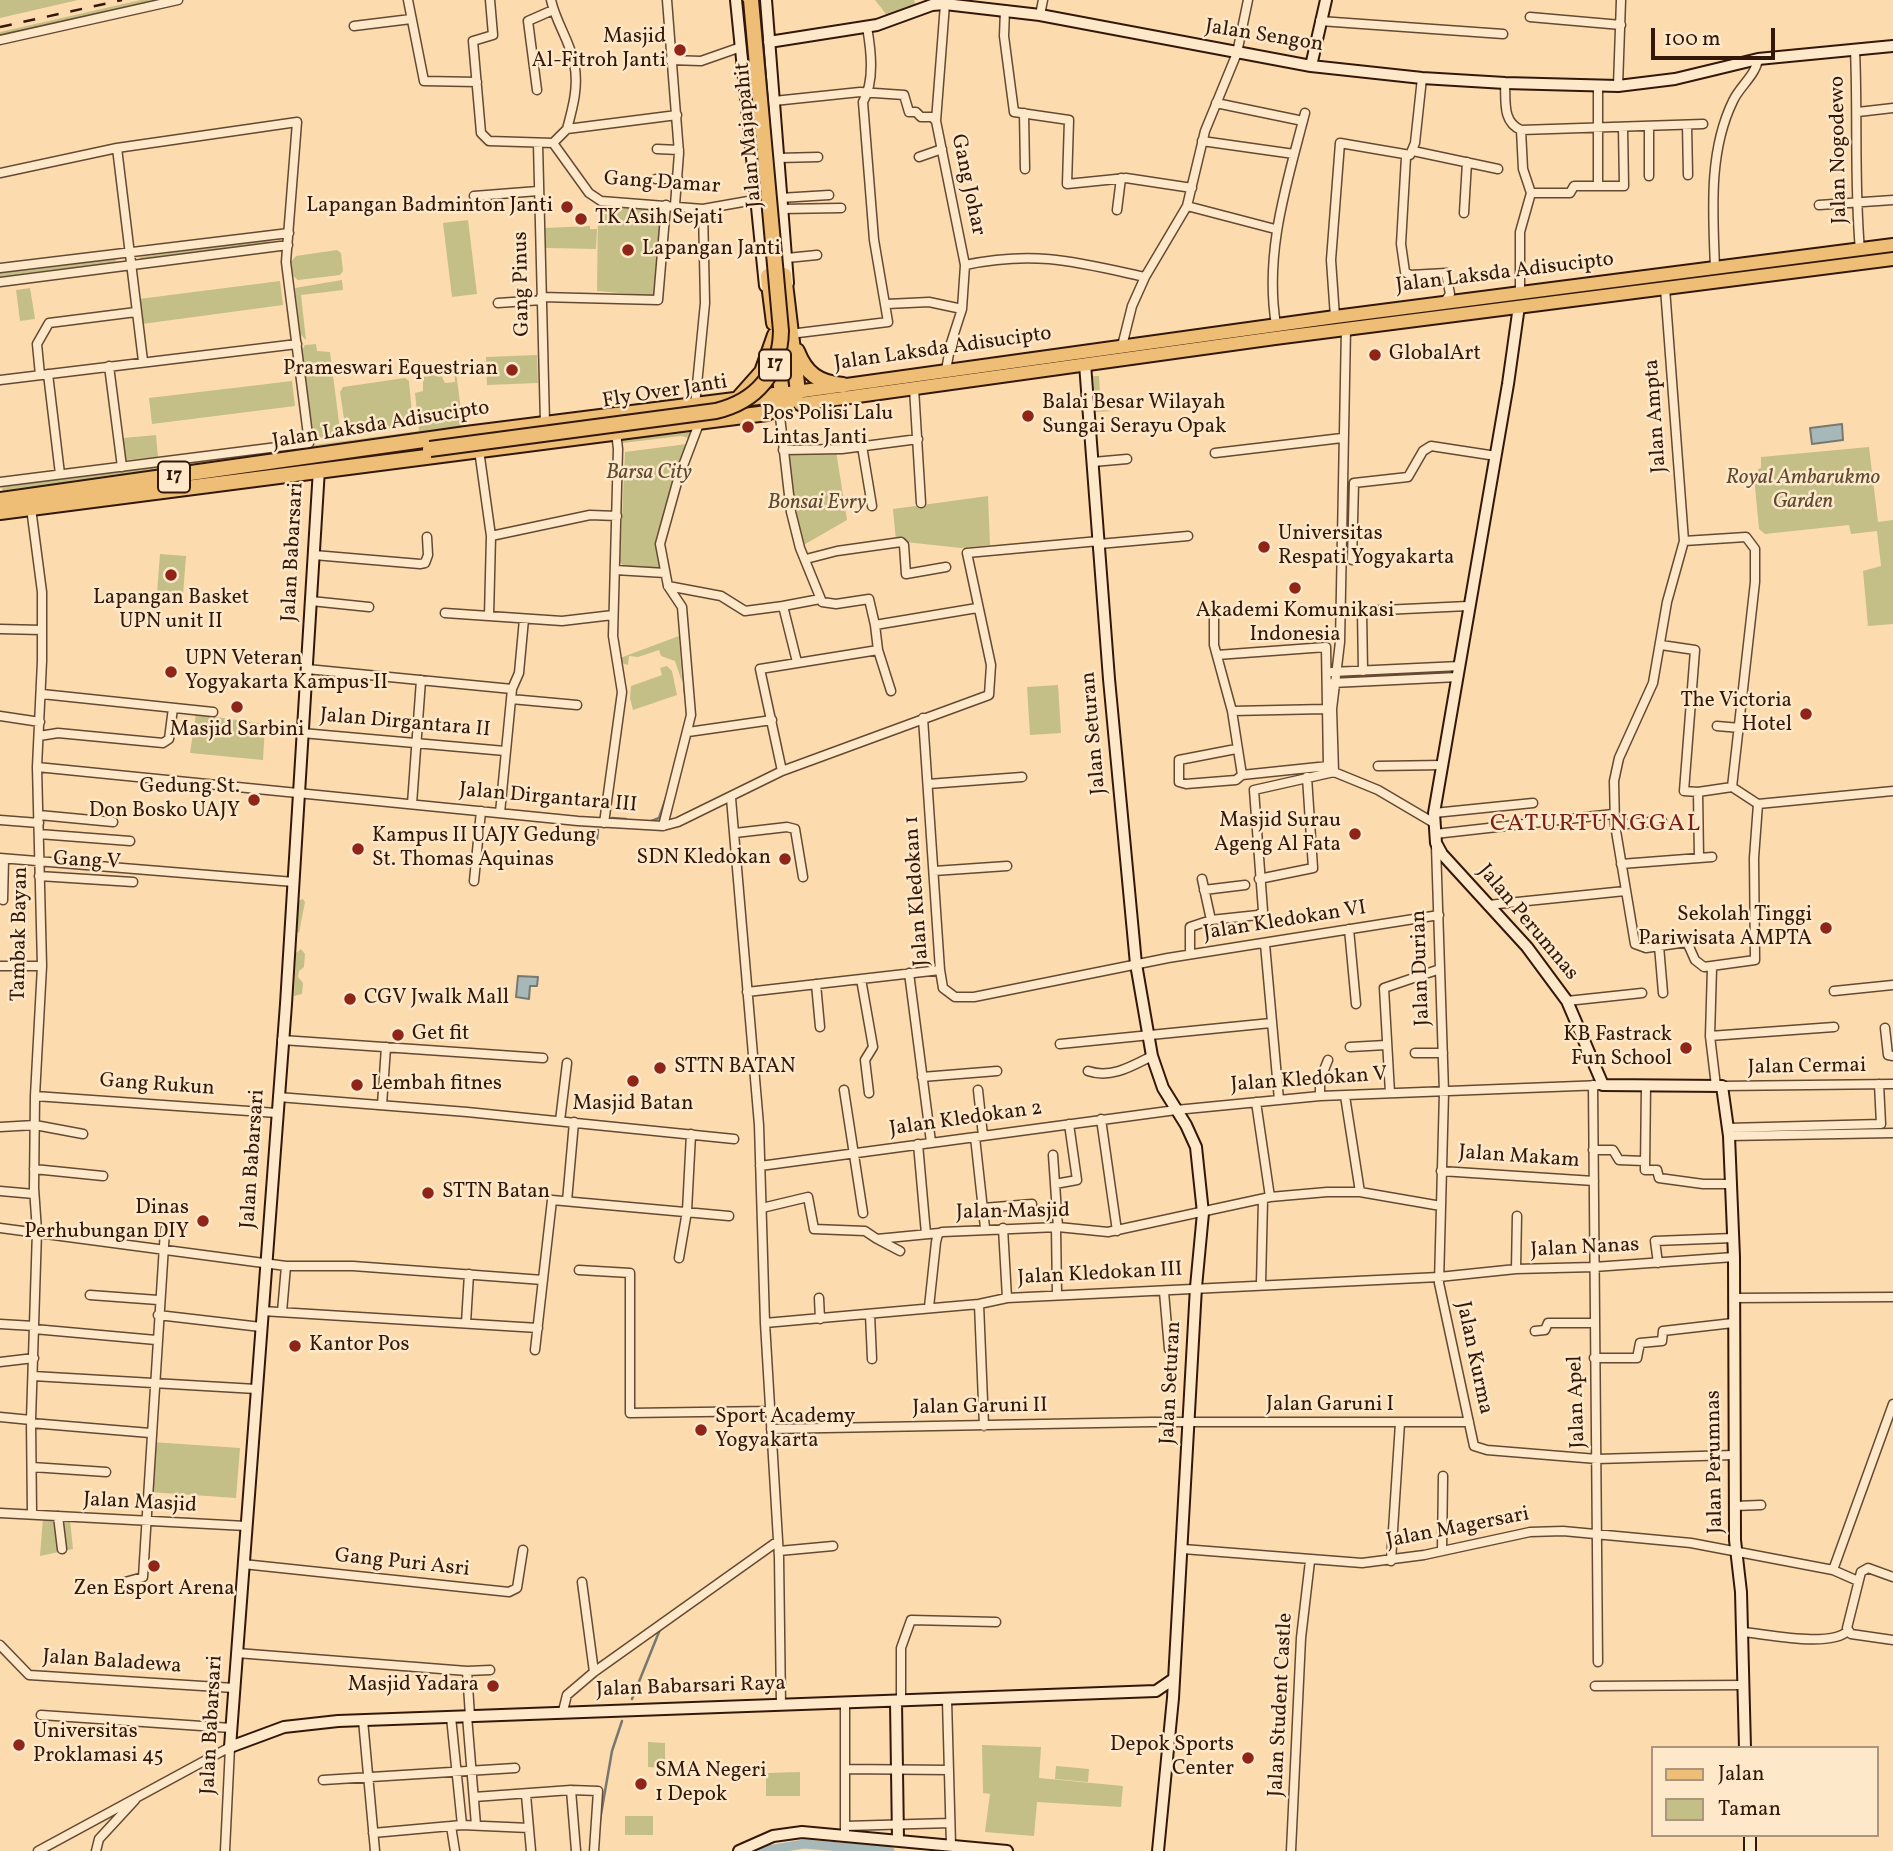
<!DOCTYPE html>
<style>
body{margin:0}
#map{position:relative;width:1893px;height:1851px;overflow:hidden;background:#fcdcae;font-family:Vollkorn,serif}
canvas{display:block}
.legend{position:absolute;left:1651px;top:1746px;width:228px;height:91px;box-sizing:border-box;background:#fde8ca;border:2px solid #ac957d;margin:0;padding:9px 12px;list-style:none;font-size:21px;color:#33180a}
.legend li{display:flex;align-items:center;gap:14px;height:35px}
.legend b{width:35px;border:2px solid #ac957d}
.scale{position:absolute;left:1651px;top:28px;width:124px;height:32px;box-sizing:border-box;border:4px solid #33180a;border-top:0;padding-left:9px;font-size:21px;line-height:24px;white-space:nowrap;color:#33180a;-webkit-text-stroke:5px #fde8ca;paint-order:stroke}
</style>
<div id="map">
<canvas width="1893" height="1851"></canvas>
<ul class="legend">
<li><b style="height:9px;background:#eebe77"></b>Jalan</li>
<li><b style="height:19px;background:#c4bf87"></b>Taman</li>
</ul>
<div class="scale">100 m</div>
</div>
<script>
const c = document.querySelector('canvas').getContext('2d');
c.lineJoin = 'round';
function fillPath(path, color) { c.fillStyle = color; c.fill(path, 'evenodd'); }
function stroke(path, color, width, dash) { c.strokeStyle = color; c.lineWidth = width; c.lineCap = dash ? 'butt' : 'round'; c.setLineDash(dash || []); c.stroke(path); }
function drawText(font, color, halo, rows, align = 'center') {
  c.font = font + ' Vollkorn,serif'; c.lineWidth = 5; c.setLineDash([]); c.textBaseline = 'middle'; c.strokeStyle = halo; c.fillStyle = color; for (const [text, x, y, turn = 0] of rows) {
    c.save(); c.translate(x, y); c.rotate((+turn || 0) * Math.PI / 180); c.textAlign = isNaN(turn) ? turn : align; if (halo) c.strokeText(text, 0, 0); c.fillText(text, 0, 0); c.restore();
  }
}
const green = new Path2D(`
 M0,0H78L0,18Z
 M141,0H167L0,37V32Z
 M875,0H914L917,8L889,18Z
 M598,206L661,208L654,296L597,291Z
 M468,220L477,294L452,297L443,223Z
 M590,226V229H597L596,249L546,248L545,228Z
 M268,239L271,241L269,244L141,259L140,257Z
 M337,250L341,253L343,271L340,275L298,280L292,275L291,262L296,256Z
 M115,258L116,263L0,277V273Z
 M342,280L343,290L301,295L306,340L300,334L295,288Z
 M280,281L283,305L142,324L139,299Z
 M30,288L35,319L20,321L16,290Z
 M316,344L317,351L330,352L340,430L336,436L319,438L311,434L301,352L305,345Z
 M537,355L538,383L487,385L486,357Z
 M454,356L463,426L3,492L2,487L419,431L415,393L423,391V377L440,373L445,383L455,382Z
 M1093,376H1099L1101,410L1115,411L1096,412Z
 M405,378L409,381L413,425L352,434L346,432L340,392L343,387Z
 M292,381L295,406L152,424L149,398Z
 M691,432L689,438L681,436L623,443L621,440Z
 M156,435L158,457L125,460L123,438Z
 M687,444L656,538L660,569L626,568L620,562L625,452Z
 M1869,447L1878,522L1893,520V624L1868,626L1863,571L1881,566L1877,531L1851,534L1849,525L1765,534L1759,529L1754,476L1758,475V469L1761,468V457Z
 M784,451H836L847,520L800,547Z
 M988,496L990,545L961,548L896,541L893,509Z
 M160,554L186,556L183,595L157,593Z
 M679,636L682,682L675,661L661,656L659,650L638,657L629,656L628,665L621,663L620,658Z
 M667,666L672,671L677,695L633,710L630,698L631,686L662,675L660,668Z
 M1058,685L1061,733L1030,735L1027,687Z
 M196,714L265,724L263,760L190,753Z
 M303,899L305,902L299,933L296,931L298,901Z
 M301,949L305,954L304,967L299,971L298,977L303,983L302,994L294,996L296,953Z
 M152,1442L240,1448L236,1498L149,1492Z
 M43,1517L70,1520L73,1549L40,1556Z
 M648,1742L665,1743V1768L648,1767Z
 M982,1745L1041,1747L1039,1778L1123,1786L1121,1807L1037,1802L1034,1836L985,1832L990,1794L983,1793Z
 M1056,1766L1089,1769L1088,1782L1055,1779Z
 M800,1772V1796H766V1773Z
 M625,1816H653V1835H625Z`);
const water = new Path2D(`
 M1842,424L1843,440L1812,444L1810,428Z
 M518,976L538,977L537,986H530L529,999L516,997Z`);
const stream = new Path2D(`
 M682,649L685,693
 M612,818L626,819
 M649,822L659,818L666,798
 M597,839L598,830
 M632,1699L661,1627
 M600,1820L612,1751L622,1721`);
const canal = new Path2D(`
 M762,1851L804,1844L890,1851`);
const street = new Path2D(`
 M408,0L424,81L477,82
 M490,0L493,35L473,41L481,133L489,141L553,143L567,129L677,115
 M551,0C556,23 570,41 574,63C579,85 573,107 567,129
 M667,0L679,153L675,205
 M945,4L936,121L965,265L962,309L951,343L946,370
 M1005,10L1004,36L1014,112L1069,120L1067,184L1126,178L1192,188
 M1040,15L1043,0
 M1530,17L1621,25
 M1320,21L1503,34
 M354,26L411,19
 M0,40L178,0
 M1855,50C1858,117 1854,183 1860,250
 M670,60L701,61L741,47
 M1505,83C1506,101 1502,122 1521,130L1703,124
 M1598,86V186
 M1618,86L1621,0
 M537,90L528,21L553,10
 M774,101L860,92L904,95L909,112H916L921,117H932L936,121
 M1216,103L1303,121
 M1858,112L1893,108
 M1024,113L1025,169
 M1687,125L1688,175
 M1202,141L1294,154
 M553,143L589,193L601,201L703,209L754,200
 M538,144L545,423
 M117,148L143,361
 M657,149L679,150
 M1413,151L1498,169
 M919,157L942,149
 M1406,157L1401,244L1405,272L1410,275L1446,273L1450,294L1444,303
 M778,158L818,157
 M0,173L117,148L297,122L286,262L309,443L0,482
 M1649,176V127
 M656,179H678
 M1531,193H1570L1574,186H1624L1623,128
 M474,196L538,191
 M780,198L829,195
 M1819,205L1893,200
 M1187,206L1275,229
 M781,209L841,208
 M1117,210L1121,178
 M1464,213L1467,162
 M787,258L817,255
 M965,265C1035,250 1077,262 1145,277
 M0,268L289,233
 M1715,268C1713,213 1708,152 1733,101C1739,87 1756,75 1758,59
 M0,282L288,245
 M1665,288L1684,541L1667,602L1653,683L1619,758L1614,781L1615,825L1635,944L1646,948L1687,942L1695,960L1704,967L1755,960L1754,858L1758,804
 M1520,293V232L1531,193L1523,169L1521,130
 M541,297L658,300L666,205
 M498,303L542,300
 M887,304L929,302L962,309
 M1335,317L1331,260L1340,143L1410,155L1415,143L1422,78
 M1276,325C1264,252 1287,183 1305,113
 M790,334L888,322L874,240L863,102C875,81 871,50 867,27
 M1122,346L1132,306L1145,277L1187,206L1205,131L1237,53L1248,0
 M109,366L122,467
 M48,374L60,474
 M40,375L37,344L49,323L136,312
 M0,380L297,344
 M914,388L921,503
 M695,405L705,303L703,209
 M779,408L791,512L800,548L822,602L836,604L869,599L875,625L977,608
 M862,446L872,506
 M479,450L491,536L489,616
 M783,450L842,449L918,439
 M1215,453L1342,438
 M1093,462L1127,459
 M31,508L42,592V661L37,767L42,966L35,1096L34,1188L37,1231L31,1420L32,1514
 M491,536L590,515L617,516
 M1684,541L1746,537L1755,549V582L1732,787L1758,804L1893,791
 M1099,544L1188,536
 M314,555L420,564L425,563L428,555L427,537
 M806,559L837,551L901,542L904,545L906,574L946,567
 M1352,560L1354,483L1408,477L1423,451L1431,446L1496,456
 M615,570L665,573
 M668,586L721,596L745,611L783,606
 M311,601L369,607
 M445,613L562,621L613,615
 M1214,613V645L1232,711L1242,775
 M875,625L878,650L891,691
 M0,629L42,630
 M1661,645L1695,650L1684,791L1698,792L1732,787
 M1217,655L1326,647L1328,766L1242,775L1236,780L1186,784L1179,782V760L1236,749
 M797,662L783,606L820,599
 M307,669L512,689
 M1363,671L1362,611L1468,606
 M1332,672L1460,666
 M1332,683L1458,677
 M42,694L213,712
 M511,699L577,705
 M1232,711L1325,709
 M0,716L40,722
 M923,718L940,970L943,988L955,997H974L1168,958L1439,915
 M1717,726L1740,728
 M688,732L772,720
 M302,733L505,751
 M39,736L58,733L163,743L169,739L173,708
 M1378,766L1443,765
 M37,767L578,821L663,826L678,822L782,771L989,695L991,665L967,553L1099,541
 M782,771L760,669L878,650
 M1334,772L1332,709L1340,642L1346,328
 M928,784L1022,777
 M1698,792L1699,858
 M731,798L759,1125L765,1323L779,1557L781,1705
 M412,804L421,680
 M500,813L512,689L519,673L524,619
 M1434,813L1533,803
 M39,815L113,822
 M0,820L39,823
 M604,823L622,692L613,636L618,449L616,432
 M1615,825L1662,821
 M663,826L691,715L682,607L668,586L660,544L678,479L700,421
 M735,833L787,827L795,829L803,877
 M39,834L130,841
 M1435,834L1613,814
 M1436,846L1444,1092L1439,1283L1474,1446L1487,1450L1597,1459L1734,1455
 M0,858L294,882
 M1621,864L1712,857
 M934,871L1007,866
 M39,876L133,882
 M1202,879L1211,920
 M1259,879L1313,868L1307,777
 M474,881L481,811
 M1204,890L1245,885
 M3,900L4,859
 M1488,905L1625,891
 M1349,929L1356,1004
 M1265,944L1279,1100
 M1659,946L1663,993
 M1190,954V927L1211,920L1258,915L1263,911L1254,790L1334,772L1378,790L1434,823
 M0,966H42
 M1712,968L1710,1036L1716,1086
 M909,973L931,1142
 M861,979L873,1047L865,1060L869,1093
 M816,984L820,1027
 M1834,991L1893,985
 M747,992L940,970
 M1567,1001L1642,993
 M1885,1028L1888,1055L1893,1056
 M1710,1036L1834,1027
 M282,1040L543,1058
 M1060,1044L1271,1023
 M1350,1047L1386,1045
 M1415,1053H1443
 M1088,1071C1111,1079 1132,1066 1152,1056
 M922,1077L997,1071
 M1593,1085L1598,1662
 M1646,1085L1645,1170H1657L1659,1178L1703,1184H1731
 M1722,1086L1893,1084
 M844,1090L863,1213
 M978,1090L983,1136
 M1390,1093L1384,988L1440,969
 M35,1096L277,1113
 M1320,1096V1080L1328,1060
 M1345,1096L1360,1192
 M278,1097L467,1112L734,1139
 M1256,1102L1270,1197
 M382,1105L386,1047
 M1101,1119L1117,1231
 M560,1121L567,1063
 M0,1127L35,1125L83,1134
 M1728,1128L1881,1124L1879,1084
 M1729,1136L1893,1133
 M975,1137L985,1228
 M918,1144L926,1234
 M1593,1150H1613L1619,1160L1644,1161
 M1053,1155L1058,1227
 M760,1166L1176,1110L1320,1096L1603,1085
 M34,1169L103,1176
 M1441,1171L1594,1181
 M1055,1184L1077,1180L1069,1124
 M0,1191L34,1194
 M567,1201L574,1122
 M762,1208L808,1197L814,1229L865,1231L877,1239L939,1233
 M983,1208L1032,1204
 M1056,1227L1057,1295
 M0,1228L286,1266H353L543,1280
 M1003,1228L1007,1298
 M879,1240L900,1251
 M679,1258L687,1211L691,1134
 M1658,1263L1655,1241L1733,1238
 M1516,1269L1517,1216
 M579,1270L630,1273V1413L770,1411
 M1261,1284L1263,1199
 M1164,1292L1169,1349
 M90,1295L158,1300
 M819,1298L820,1319
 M1734,1298L1893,1297
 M979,1304L984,1426
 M929,1307L936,1242L938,1234L942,1232L1058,1227L1108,1232L1270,1197L1327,1192H1360L1441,1206
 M262,1311L538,1328
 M282,1312L286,1266
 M870,1314L872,1359
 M158,1315L261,1327
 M466,1323L469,1274
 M765,1323L979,1304L1007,1298L1439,1277L1516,1269L1594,1267L1734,1257
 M0,1324L34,1326
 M34,1329L156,1340
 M1535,1331L1545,1330L1548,1323H1594
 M535,1350L552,1200L729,1216
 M1594,1358H1637L1640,1343L1662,1341L1663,1331L1733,1323
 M0,1362L34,1358
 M33,1376L256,1389
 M0,1417L31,1420
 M31,1423L150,1433
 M771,1429L1151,1422H1469
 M32,1467L106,1472
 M1735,1506L1761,1505
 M0,1513L246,1526
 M58,1516L62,1549
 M1183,1549L1362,1563L1424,1555L1530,1532L1563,1531L1691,1543L1833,1570L1858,1581
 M779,1551L833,1546
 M1442,1551L1443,1476
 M1391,1561L1400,1423
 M243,1564L509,1592L517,1588L523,1550
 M1833,1570L1893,1404
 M1893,1577L1868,1568L1861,1572L1847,1628L1851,1634L1893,1640
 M582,1582L594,1672
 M123,1588L125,1582L143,1577L165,1230
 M1742,1632C1767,1634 1829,1648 1848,1631
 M0,1645L29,1675L234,1688
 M237,1653L467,1671L490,1670
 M467,1671L470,1716
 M1595,1686L1743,1685
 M947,1700L951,1845
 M901,1701V1648L911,1620L996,1622
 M563,1711L567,1695L594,1672L778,1541
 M41,1715L231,1728
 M467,1716L476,1825
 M451,1717L462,1825
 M363,1720L375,1851
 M845,1769L949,1770
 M323,1780L515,1768
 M571,1790L598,1791L594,1851
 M526,1795L531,1851
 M474,1797L571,1790L576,1851
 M451,1826L455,1851
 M845,1826L950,1823
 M373,1833L462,1825L529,1828
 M845,1834V1703
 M38,1851L230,1747
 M96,1851L99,1839L135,1800
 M225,1851L230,1747
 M1291,1851L1301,1638L1310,1561`);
const secondary = new Path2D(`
 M736,0L765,286
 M766,0L788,283
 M769,42L877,25L932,5L945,4L1040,15L1311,66L1422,78L1505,83L1618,86L1675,79L1758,59L1893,46
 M1311,66L1326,0
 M1519,306L1508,384L1434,813L1436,843L1442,854L1527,947L1567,1001L1603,1085L1722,1086L1729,1136L1734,1257L1735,1540L1741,1592L1745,1748
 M1085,364L1109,679L1136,964L1152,1056L1163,1088L1186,1125L1196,1147L1203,1213L1196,1287L1173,1698L1158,1851
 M319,469L286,1004L230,1747L284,1727L338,1721L1156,1691L1172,1680
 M896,1702L898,1839
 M1750,1835V1851
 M739,1851L773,1836L802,1832L1007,1851`);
const primary = new Path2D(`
 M789,393L1335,317L1893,245
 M800,404L1275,338L1893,259`);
const highway = new Path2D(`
 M768,276L774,323
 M797,351C806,374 819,383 843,385
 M777,354L782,394L788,401
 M738,399L762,372L775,335
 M0,500L466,434L782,394
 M0,512L767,413L789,402L798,392L784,275`);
const rail = new Path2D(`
 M0,27L122,0`);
const highwayBridge = new Path2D(`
 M430,449L716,411C757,401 780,373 781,331L751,0`);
const markers = [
 [680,50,7,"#8f2418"],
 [567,207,7,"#8f2418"],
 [581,219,7,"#8f2418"],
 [628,250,7,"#8f2418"],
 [1375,355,7,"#8f2418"],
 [512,370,7,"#8f2418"],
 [1028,416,7,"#8f2418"],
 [748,427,7,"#8f2418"],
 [1264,547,7,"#8f2418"],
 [171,575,7,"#8f2418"],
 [1295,588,7,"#8f2418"],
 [171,672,7,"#8f2418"],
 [237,707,7,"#8f2418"],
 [1806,714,7,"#8f2418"],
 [254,800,7,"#8f2418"],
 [1355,834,7,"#8f2418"],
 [358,849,7,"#8f2418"],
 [785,859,7,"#8f2418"],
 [1826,928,7,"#8f2418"],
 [350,999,7,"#8f2418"],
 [398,1035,7,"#8f2418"],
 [1686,1048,7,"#8f2418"],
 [660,1068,7,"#8f2418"],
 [633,1081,7,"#8f2418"],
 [357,1085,7,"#8f2418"],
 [428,1193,7,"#8f2418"],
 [203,1221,7,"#8f2418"],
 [295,1346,7,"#8f2418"],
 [701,1430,7,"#8f2418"],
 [154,1566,7,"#8f2418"],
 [493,1686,7,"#8f2418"],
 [19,1745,7,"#8f2418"],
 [1248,1758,7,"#8f2418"],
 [641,1784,7,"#8f2418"]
];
const shields = [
 [775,365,32],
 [174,477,32]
];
const shieldNames = [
 ["17",775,365],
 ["17",174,477]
];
const streetNames = [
 ["Jalan Sengon",1264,37,9],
 ["Jalan Majapahit",750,135,-95],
 ["Jalan Nogodewo",1840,150,-91],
 ["Gang Damar",662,184,4],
 ["Gang Johar",967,185,78],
 ["Jalan Laksda Adisucipto",1505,274,-7],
 ["Gang Pinus",523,284,-91],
 ["Jalan Laksda Adisucipto",943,350,-8],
 ["Fly Over Janti",665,393,-9],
 ["Jalan Ampta",1657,416,-94],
 ["Jalan Laksda Adisucipto",381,426,-9],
 ["Jalan Babarsari",294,552,-87],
 ["Jalan Dirgantara II",405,724,5],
 ["Jalan Seturan",1095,733,-95],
 ["Jalan Dirgantara III",548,799,5],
 ["Gang V",87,862,3],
 ["Jalan Kledokan 1",918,891,-94],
 ["Jalan Kledokan VI",1285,922,-9],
 ["Jalan Perumnas",1527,923,50],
 ["Tambak Bayan",21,934,-89],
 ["Jalan Durian",1422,968,-92],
 ["Jalan Cermai",1807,1068,-1],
 ["Jalan Kledokan V",1309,1081,-4],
 ["Gang Rukun",157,1086,4],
 ["Jalan Kledokan 2",966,1120,-8],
 ["Jalan Makam",1519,1158,4],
 ["Jalan Babarsari",254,1159,-86],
 ["Jalan Masjid",1013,1213,-1],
 ["Jalan Nanas",1585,1249,-3],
 ["Jalan Kledokan III",1100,1275,-3],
 ["Jalan Kurma",1473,1358,78],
 ["Jalan Seturan",1172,1383,-87],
 ["Jalan Apel",1578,1402,-92],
 ["Jalan Garuni I",1330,1406],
 ["Jalan Garuni II",980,1408,-1],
 ["Jalan Perumnas",1716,1462,-91],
 ["Jalan Masjid",140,1504,3],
 ["Jalan Magersari",1458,1529,-11],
 ["Gang Puri Asri",402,1564,6],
 ["Jalan Baladewa",112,1663,4],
 ["Jalan Babarsari Raya",691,1688,-2],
 ["Jalan Student Castle",1282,1705,-87],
 ["Jalan Babarsari",213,1725,-87]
];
const poiNames = [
 ["Masjid",666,38,"right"],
 ["Al-Fitroh Janti",666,62,"right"],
 ["Lapangan Badminton Janti",553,207,"right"],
 ["TK Asih Sejati",595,219],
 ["Lapangan Janti",642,250],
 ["GlobalArt",1389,355],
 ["Prameswari Equestrian",498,370,"right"],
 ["Balai Besar Wilayah",1042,404],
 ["Sungai Serayu Opak",1042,428],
 ["Pos Polisi Lalu",762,415],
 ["Lintas Janti",762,439],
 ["Universitas",1278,535],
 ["Respati Yogyakarta",1278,559],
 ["Lapangan Basket",171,599,"center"],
 ["UPN unit II",171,623,"center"],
 ["Akademi Komunikasi",1295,612,"center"],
 ["Indonesia",1295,636,"center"],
 ["UPN Veteran",185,660],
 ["Yogyakarta Kampus II",185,684],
 ["The Victoria",1792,702,"right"],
 ["Hotel",1792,726,"right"],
 ["Masjid Sarbini",237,731,"center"],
 ["Gedung St.",240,788,"right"],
 ["Don Bosko UAJY",240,812,"right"],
 ["Masjid Surau",1341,822,"right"],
 ["Ageng Al Fata",1341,846,"right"],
 ["Kampus II UAJY Gedung",372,837],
 ["St. Thomas Aquinas",372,861],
 ["SDN Kledokan",771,859,"right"],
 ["Sekolah Tinggi",1812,916,"right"],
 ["Pariwisata AMPTA",1812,940,"right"],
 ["CGV Jwalk Mall",364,999],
 ["Get fit",412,1035],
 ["KB Fastrack",1672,1036,"right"],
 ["Fun School",1672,1060,"right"],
 ["STTN BATAN",674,1068],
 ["Lembah fitnes",371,1085],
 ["Masjid Batan",633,1105,"center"],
 ["STTN Batan",442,1193],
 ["Dinas",189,1209,"right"],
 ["Perhubungan DIY",189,1233,"right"],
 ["Kantor Pos",309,1346],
 ["Sport Academy",715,1418],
 ["Yogyakarta",715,1442],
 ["Zen Esport Arena",154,1590,"center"],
 ["Masjid Yadara",479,1686,"right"],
 ["Universitas",33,1733],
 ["Proklamasi 45",33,1757],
 ["Depok Sports",1234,1746,"right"],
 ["Center",1234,1770,"right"],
 ["SMA Negeri",655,1772],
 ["1 Depok",655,1796]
];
const parkNames = [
 ["Barsa City",649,474],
 ["Royal Ambarukmo",1803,479],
 ["Garden",1803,503],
 ["Bonsai Evry",817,504]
];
const quarterNames = [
 ["CATURTUNGGAL",1596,826]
];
fillPath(green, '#c4bf87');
fillPath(water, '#a6b8b7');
stroke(water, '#787872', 2);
stroke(stream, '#787872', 2.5);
stroke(canal, '#a6b8b7', 9);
stroke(street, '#654933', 11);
stroke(secondary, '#33180a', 14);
stroke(primary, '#33180a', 16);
stroke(highway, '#33180a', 18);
stroke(street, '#fde8ca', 8);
stroke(secondary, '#fde8ca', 10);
stroke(primary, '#eebe77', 12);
stroke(highway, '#eebe77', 14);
stroke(rail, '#33180a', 2.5, [12, 12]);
stroke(highwayBridge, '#33180a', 18, []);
stroke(highwayBridge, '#eebe77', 14);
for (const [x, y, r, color] of markers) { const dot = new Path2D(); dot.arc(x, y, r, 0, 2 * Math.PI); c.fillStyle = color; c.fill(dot); stroke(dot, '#fde8ca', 2.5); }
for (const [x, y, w] of shields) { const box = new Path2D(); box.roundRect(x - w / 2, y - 15.5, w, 31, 5); c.fillStyle = '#fde8ca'; c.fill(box); stroke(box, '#33180a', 2); }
drawText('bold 19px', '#33180a', null, shieldNames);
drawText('21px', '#33180a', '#fde8ca', streetNames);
drawText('21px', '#33180a', '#fde8ca', poiNames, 'left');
drawText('italic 21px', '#5e4a30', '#fde8ca', parkNames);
c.letterSpacing = '2px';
drawText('24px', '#7a1f14', '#fde8ca', quarterNames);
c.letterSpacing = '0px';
</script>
